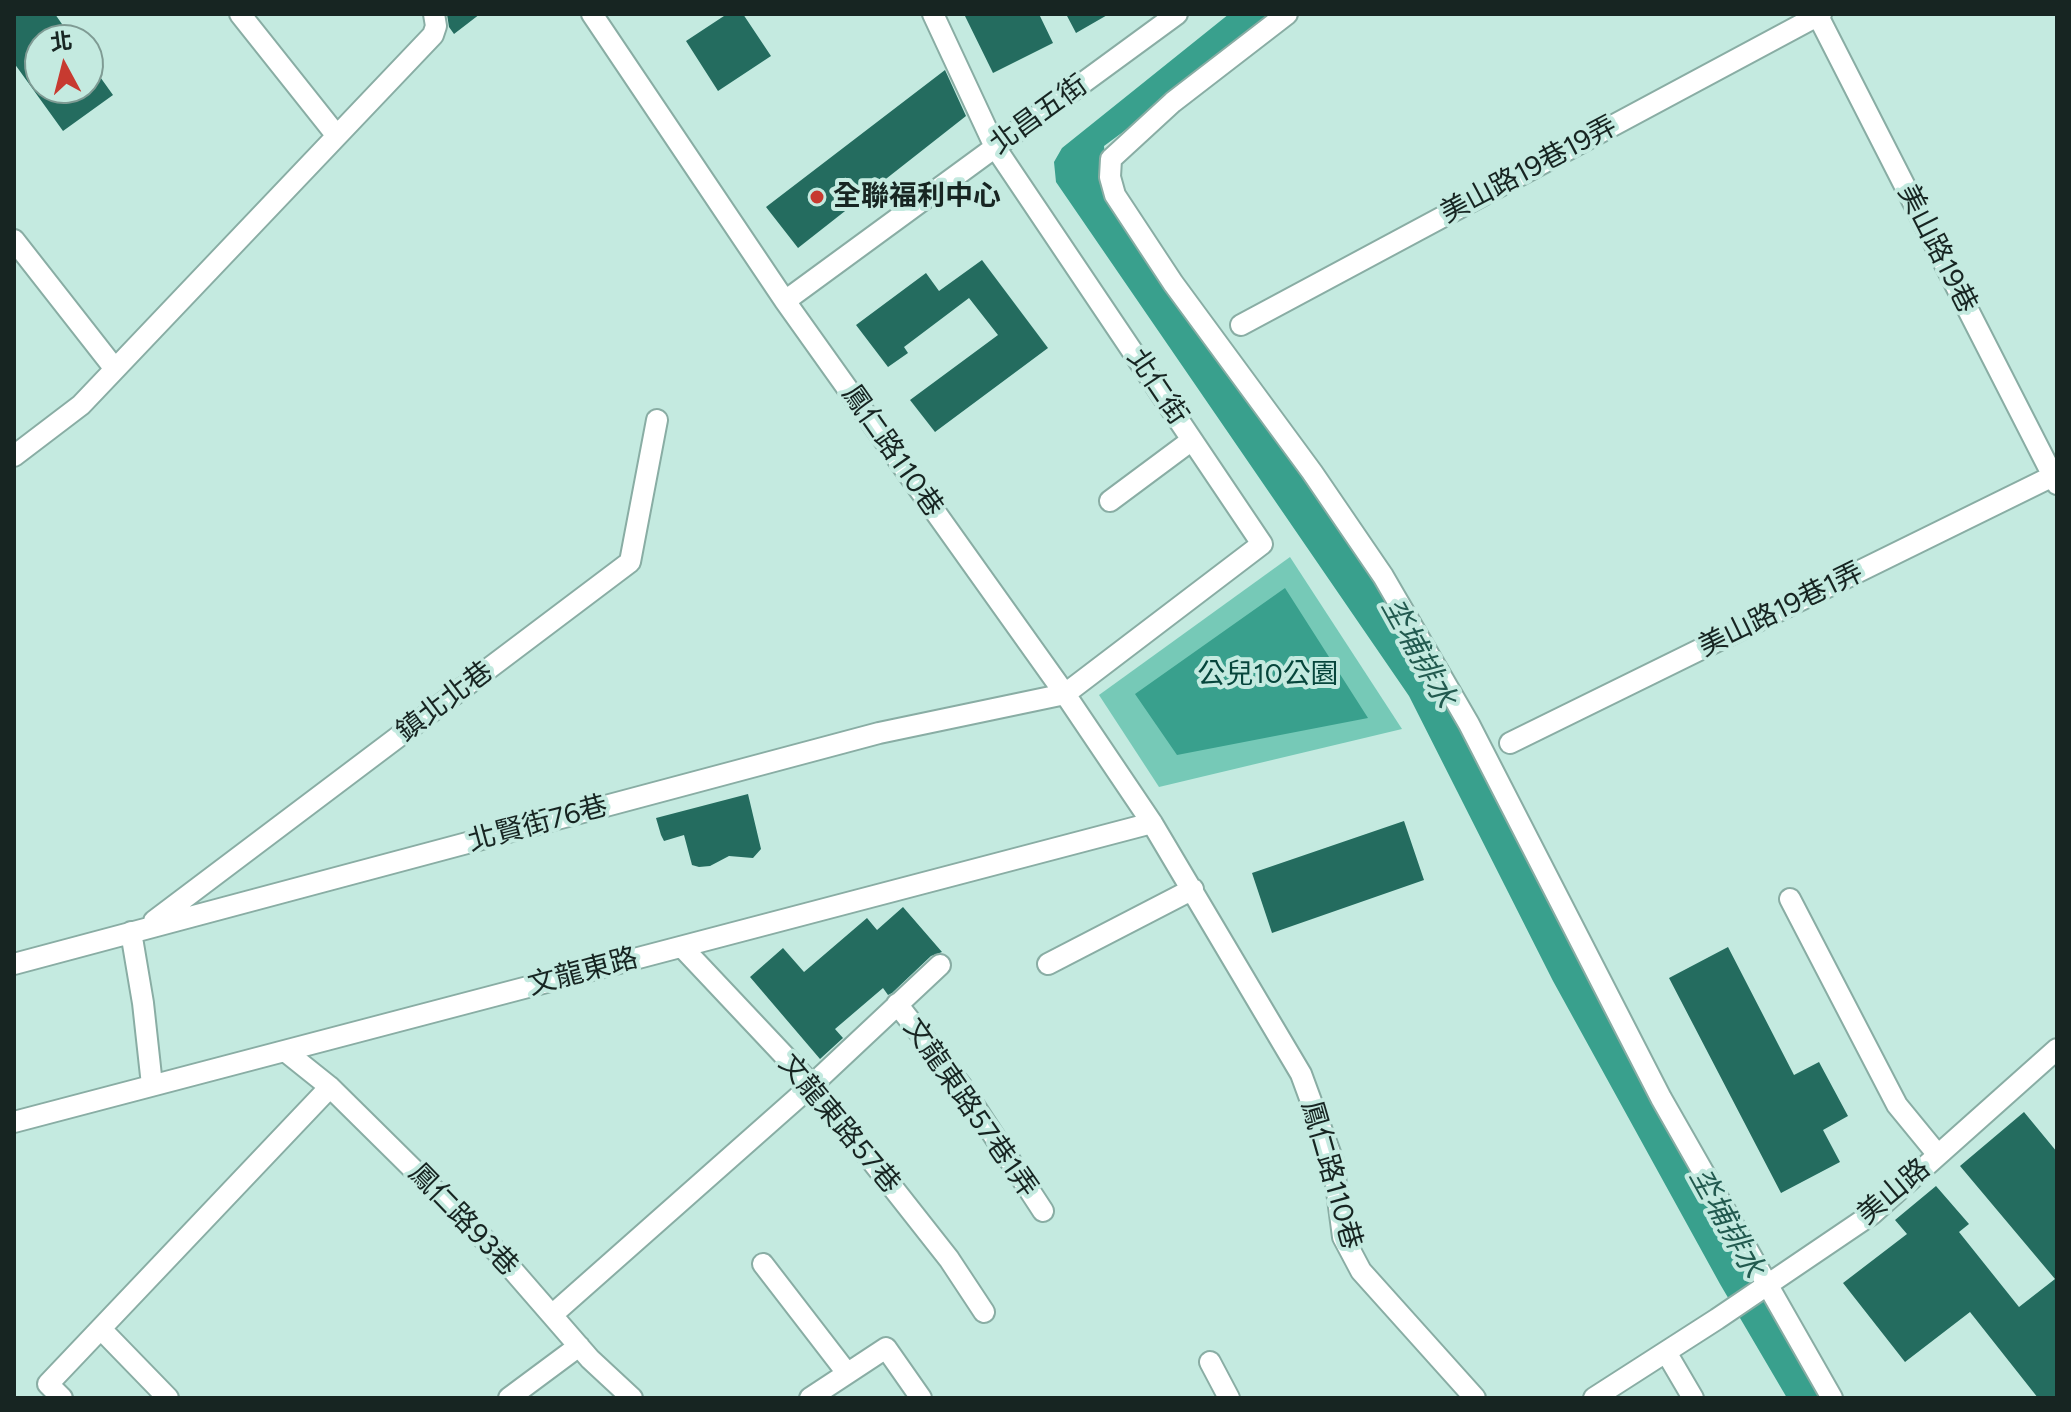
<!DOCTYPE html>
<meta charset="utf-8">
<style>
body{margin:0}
#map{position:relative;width:2071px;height:1412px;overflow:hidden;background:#c4eae0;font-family:Figtree,"Noto Sans TC",sans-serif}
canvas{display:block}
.frame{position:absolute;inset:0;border:16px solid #172522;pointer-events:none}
.north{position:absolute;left:24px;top:24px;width:80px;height:80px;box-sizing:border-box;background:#c4eae0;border:2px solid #7f9b94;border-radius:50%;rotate:353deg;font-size:22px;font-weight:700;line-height:32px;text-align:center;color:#172522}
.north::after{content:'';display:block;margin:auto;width:28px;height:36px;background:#c73a30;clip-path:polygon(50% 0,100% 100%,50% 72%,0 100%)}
</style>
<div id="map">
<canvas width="2071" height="1412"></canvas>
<div class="frame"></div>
<div class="north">北</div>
</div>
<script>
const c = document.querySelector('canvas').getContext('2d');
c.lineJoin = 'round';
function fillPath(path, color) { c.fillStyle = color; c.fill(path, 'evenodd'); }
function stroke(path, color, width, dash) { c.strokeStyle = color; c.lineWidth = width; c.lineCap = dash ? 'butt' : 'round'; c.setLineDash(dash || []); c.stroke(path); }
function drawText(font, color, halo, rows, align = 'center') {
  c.font = font + ' Figtree,"Noto Sans TC",sans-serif'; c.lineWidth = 8; c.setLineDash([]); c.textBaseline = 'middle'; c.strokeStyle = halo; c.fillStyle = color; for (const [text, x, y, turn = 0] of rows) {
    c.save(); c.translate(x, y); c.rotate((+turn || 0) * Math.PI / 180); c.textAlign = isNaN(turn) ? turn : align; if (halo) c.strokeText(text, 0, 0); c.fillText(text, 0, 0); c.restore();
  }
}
const green = new Path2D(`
 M1290,557L1402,729L1159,787L1099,695Z`);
const water = new Path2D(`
 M1229,14H1283L1104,146L1108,185L1220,346L1502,780L1786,1315L1834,1398H1787L1720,1284L1553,981L1409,696L1056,182L1054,162L1062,148Z
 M1285,588L1368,718L1177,755L1135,694Z`);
const building = new Path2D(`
 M14,14H55L73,40H40V88H88V60L113,95L63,131L14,63Z
 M447,14H480L454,34L449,27Z
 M727,14H743L771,56L718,91L686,41Z
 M964,14H1039L1053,43L993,73Z
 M1066,14H1109L1076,33Z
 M945,70L966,116L798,248L766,207Z
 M982,260L1048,348L935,432L910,400L998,335L969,298L904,347L908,353L888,367L856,325L926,273L939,291Z
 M748,794L761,849L753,858L729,856L710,866L699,867L692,865L684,835L664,841L661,835L656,818Z
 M1404,821L1424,880L1272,933L1252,873Z
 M903,907L942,952L931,956L892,993L888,995L883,988L835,1029L843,1038L820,1059L750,977L783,948L804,972L867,918L877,930Z
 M1728,947L1794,1075L1819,1062L1848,1116L1823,1130L1840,1162L1781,1193L1669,978Z
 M2024,1112L2057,1152V1398H2038L1970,1312L1905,1362L1843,1283L1907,1234L1895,1220L1936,1186L1969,1224L1959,1232L2019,1307L2055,1279L1960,1166Z`);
const minor = new Path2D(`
 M240,14L337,136
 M592,14L785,301L1065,694L1152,823L1301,1074L1333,1161L1343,1237L1361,1271L1475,1398
 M1287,14L1173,102L1111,159L1110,177L1115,195L1173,283L1312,472L1383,576L1469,724L1661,1098L1832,1398
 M1817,14L2057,484
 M14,240L115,369
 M785,301L1177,14
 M1241,325L1821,14
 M14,456L81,405L433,35L436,26L434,14
 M1110,501L1192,440
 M1510,743L2053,476
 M1790,899L1897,1105L1938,1155
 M154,921L630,562L657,420
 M131,932L143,1003L152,1085
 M682,947L812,1085L949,1259L984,1312
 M14,964L879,733L1065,694L1262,544L995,147L933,14
 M1048,964L1193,889
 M897,1004L962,1087L1043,1211
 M285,1051L330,1087L497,1252L590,1359L632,1398
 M14,1122L1152,823
 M763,1264L847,1373
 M552,1315L812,1085L940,965
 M101,1329L168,1398
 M1666,1352L1693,1398
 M1210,1362L1229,1398
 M62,1398L48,1384L330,1087
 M509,1398L579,1346
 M810,1398L886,1348L921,1398
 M1594,1398L1717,1319L1872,1214L2057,1049`);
const markers = [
 [817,197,8,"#c73a30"]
];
const streetNames = [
 ["北昌五街",1039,115,-36],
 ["美山路19巷19弄",1529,170,-28],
 ["美山路19巷",1937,249,63],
 ["北仁街",1157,387,56],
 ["鳳仁路110巷",892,451,55],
 ["美山路19巷1弄",1781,610,-26],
 ["鎮北北巷",445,702,-37],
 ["北賢街76巷",538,824,-15],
 ["文龍東路",583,972,-15],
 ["文龍東路57巷1弄",970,1108,55],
 ["文龍東路57巷",839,1124,50],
 ["鳳仁路110巷",1331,1175,74],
 ["美山路",1894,1192,-40],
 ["鳳仁路93巷",463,1220,46]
];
const poiNames = [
 ["全聯福利中心",833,197]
];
const parkNames = [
 ["公兒10公園",1268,675]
];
const waterNames = [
 ["坔埔排水",1418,653,61],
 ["坔埔排水",1726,1223,61]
];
fillPath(green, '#76c9b7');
fillPath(water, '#39a08d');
fillPath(building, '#246c5f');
stroke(minor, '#89ada4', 24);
stroke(minor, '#fff', 20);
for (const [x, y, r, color] of markers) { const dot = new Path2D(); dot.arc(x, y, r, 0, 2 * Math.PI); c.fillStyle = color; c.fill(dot); stroke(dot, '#c4eae0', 3); }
drawText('28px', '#172522', '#c4eae0', streetNames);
drawText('bold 28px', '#172522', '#c4eae0', poiNames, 'left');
drawText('28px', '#06453b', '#c4eae0', parkNames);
drawText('italic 30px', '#225a4f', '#c4eae0', waterNames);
</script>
